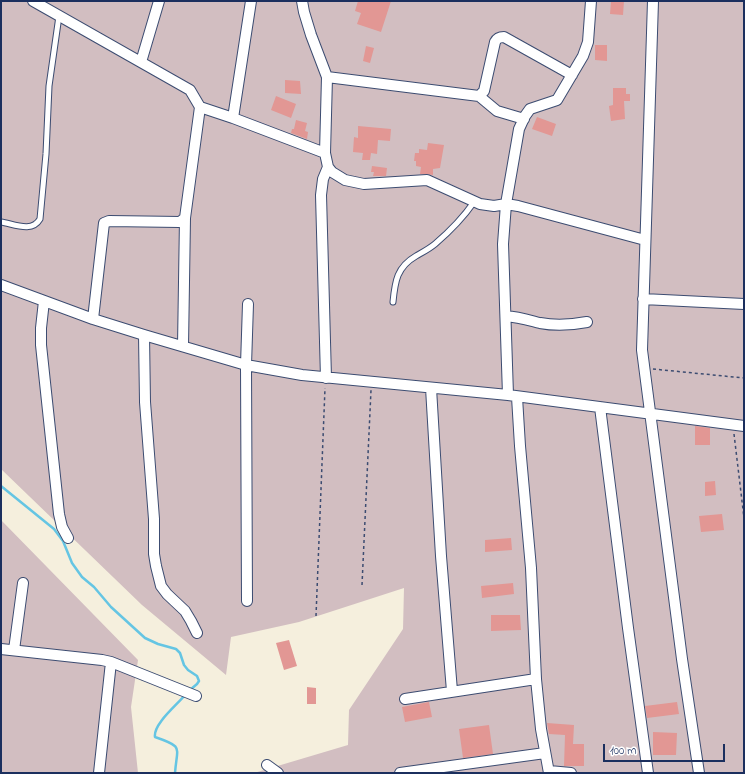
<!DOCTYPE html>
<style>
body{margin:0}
#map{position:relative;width:745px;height:774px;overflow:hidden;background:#f5efdd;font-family:"Indie Flower",sans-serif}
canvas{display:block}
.frame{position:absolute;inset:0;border:2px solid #1b2f5e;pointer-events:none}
.scale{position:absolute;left:603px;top:744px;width:122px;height:18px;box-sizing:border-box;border:2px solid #1b2f5e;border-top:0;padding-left:5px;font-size:12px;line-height:14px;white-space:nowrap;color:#1b2f5e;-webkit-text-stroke:3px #fff;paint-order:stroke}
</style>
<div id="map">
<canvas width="745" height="774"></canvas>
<div class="frame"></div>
<div class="scale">100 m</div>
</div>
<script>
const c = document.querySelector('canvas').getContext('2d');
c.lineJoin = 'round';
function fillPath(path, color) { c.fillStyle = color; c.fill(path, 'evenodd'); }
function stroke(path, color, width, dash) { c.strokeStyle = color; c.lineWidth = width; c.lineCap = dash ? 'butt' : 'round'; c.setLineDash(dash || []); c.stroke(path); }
const industrial = new Path2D(`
 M1,1H744V773H254L348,745L349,710L403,629L404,588L299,622L231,637L226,675L142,605L1,469Z
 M1,520L138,660L131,707L138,773H1Z`);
const stream = new Path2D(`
 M1,486L54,529L63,541L72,563L82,577L94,587L111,607L145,638L158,644L176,649L180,653L184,665L188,670L197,676L199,681L197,684L190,690
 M175,773C177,746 184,747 155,737C153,724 177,705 185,695`);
const building = new Path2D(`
 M358,1H391L381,32L357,24L361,13L355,11Z
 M611,1H624L623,15L610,14Z
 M595,45H607V61L595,60Z
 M366,46L374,48L370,63L363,61Z
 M285,80L300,81L301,94L285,93Z
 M613,88H626V94H630V101H624L625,119L611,121L609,106L613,105Z
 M276,96L296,104L291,118L271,110Z
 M537,117L556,124L552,136L532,129Z
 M296,120L307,123L305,131L308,132L307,139L291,133L292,129H294Z
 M358,126L391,129L390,141L378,140L377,154L371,153L370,160H362L363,153L353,152L354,137L358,138Z
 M428,143L444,145L440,168L433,169V175L427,174H420L421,167L416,166V161H414L415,153H419V149L427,150Z
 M372,166L387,168L386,176H373L374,172H371Z
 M695,426L710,428V445H695Z
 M715,481L716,495L705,496V482Z
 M722,514L724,530L701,532L699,516Z
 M511,538L512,550L485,552V540Z
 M513,583L514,594L482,598L481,586Z
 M491,615H520L521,630L491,631Z
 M289,640L297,666L284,670L276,643Z
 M307,687L316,688V704H307Z
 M429,702L432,717L405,722L402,707Z
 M677,702L679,714L647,718L645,706Z
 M547,723L574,725L573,744H584V766H564L565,735L549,734Z
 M489,725L493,754L463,758L459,729Z
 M653,732L677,733L676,755H653Z`);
const path = new Path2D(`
 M653,369L744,378
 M734,434L744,518
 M362,585L371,390
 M316,616L325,388`);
const lane = new Path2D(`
 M1,222C14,224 32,233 40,219L46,154L49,86L59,16
 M393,302C395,281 397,267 416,256C423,252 429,249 435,244C449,232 463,218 474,202`);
const street = new Path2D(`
 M33,1L190,90L200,107L233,118L325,153
 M302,1L304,12L311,35L327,77L325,153L328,167L332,172L345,180L364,184L427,180L480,204L494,206L506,204L518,206L645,240
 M653,1L642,350L682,659L699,773
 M141,62L159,1
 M327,77L479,96L484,91L495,42C497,38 499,37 504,37L572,75
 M479,96L497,111L524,119
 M233,118L251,1
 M1,285L93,319L144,335L246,365L302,375L508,395L744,426
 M643,299L744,304
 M44,301L41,328V345L59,514L62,527L68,538
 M506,316C518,317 528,320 540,323C556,326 571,325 587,322
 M93,319L104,223L109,221L180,222L185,218L200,107
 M144,335L145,402L154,519V554L156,566L161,586L167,594L185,611L191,621L197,633
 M183,346L185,218
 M326,378L321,195L323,179L328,167
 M431,388L441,556L452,691
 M508,395L503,244L506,204L519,129L525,116L530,109L557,100L583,56L588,42L591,1
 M517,397L520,446L531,568L536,679L541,729L549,773
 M600,407L628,628L648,773
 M247,601L246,365L248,304
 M1,649L102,660L111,662L196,696
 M14,650L23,583
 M405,699L536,679
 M267,765L278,773
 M549,771L571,773
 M99,773L111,662
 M400,773L545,753`);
fillPath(industrial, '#d2bec1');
stroke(stream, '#65c5e3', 2.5);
fillPath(building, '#e29794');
stroke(lane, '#3c4c71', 7);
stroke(street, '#3c4c71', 12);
stroke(path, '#3c4c71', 1.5, [3, 3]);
stroke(lane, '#fff', 5);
stroke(street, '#fff', 10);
</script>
